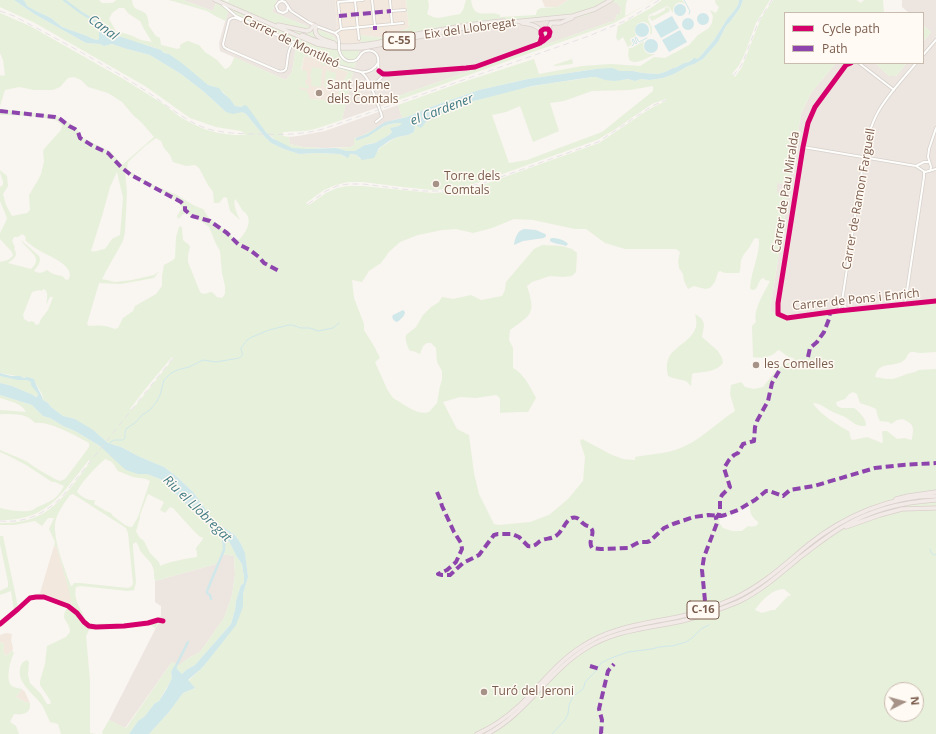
<!DOCTYPE html>
<meta charset="utf-8">
<style>
body{margin:0}
#map{position:relative;width:936px;height:734px;overflow:hidden;background:#f9f5f0;font-family:"Open Sans",sans-serif}
canvas{display:block}
.legend{position:absolute;left:784px;top:12px;width:140px;height:52px;box-sizing:border-box;background:#fffaf3;border:1px solid #cabbb1;margin:0;padding:5px 7px;list-style:none;font-size:12px;color:#7a5c4d}
.legend li{display:flex;align-items:center;gap:8px;height:20px}
.legend b{width:20px;border:1px solid #cabbb1}
.north{position:absolute;left:884px;top:682px;width:40px;height:40px;box-sizing:border-box;background:#fffaf3;border:1px solid #cabbb1;border-radius:50%;rotate:84deg;font-size:11px;font-weight:700;line-height:16px;text-align:center;color:#7a5c4d}
.north::after{content:'';display:block;margin:auto;width:14px;height:18px;background:#a69286;clip-path:polygon(50% 0,100% 100%,50% 72%,0 100%)}
</style>
<div id="map">
<canvas width="936" height="734"></canvas>
<ul class="legend">
<li><b style="height:5px;background:#d6006c"></b>Cycle path</li>
<li><b style="height:5px;background:#8e44ad"></b>Path</li>
</ul>
<div class="north">N</div>
</div>
<script>
const c = document.querySelector('canvas').getContext('2d');
c.lineJoin = 'round';
function fillPath(path, color) { c.fillStyle = color; c.fill(path, 'evenodd'); }
function stroke(path, color, width, dash) { c.strokeStyle = color; c.lineWidth = width; c.lineCap = dash ? 'butt' : 'round'; c.setLineDash(dash || []); c.stroke(path); }
function drawText(font, color, halo, rows, align = 'center') {
  c.font = font + ' "Open Sans",sans-serif'; c.lineWidth = 3; c.setLineDash([]); c.textBaseline = 'middle'; c.strokeStyle = halo; c.fillStyle = color; for (const [text, x, y, turn = 0] of rows) {
    c.save(); c.translate(x, y); c.rotate((+turn || 0) * Math.PI / 180); c.textAlign = isNaN(turn) ? turn : align; if (halo) c.strokeText(text, 0, 0); c.fillText(text, 0, 0); c.restore();
  }
}
const residential = new Path2D(`
 M335,0H406L409,28L382,38L360,35L361,43L344,44L342,43L339,33L336,28L337,26Z
 M542,0H568L558,7H545Z
 M306,56L314,58V56L320,61L326,65L348,72L334,103L325,100L310,99L298,90L304,57Z
 M54,546L57,548L69,589L72,603L71,605L40,593Z
 M6,633L12,634L11,640L13,648V650L6,656L3,652L4,646V644L0,642V635Z
 M22,689L25,692L30,703L25,702L16,697Z`);
const industrial = new Path2D(`
 M183,0H217L213,11Z
 M277,0H335L337,26L336,28L339,33L342,43L336,40L333,36L330,34L309,27L272,12Z
 M902,0H936V303L785,319L770,311L788,194L777,193L776,188L777,183L786,184L790,181L801,114L811,93L836,63H875L889,76H896L907,63H923V42L931,32L923,25V13H909L902,7Z
 M611,3H617L621,8L620,14H617L615,20L613,21L395,97L396,101L342,120L353,73L360,49L462,31L510,25L520,24L530,25L536,22L562,20L598,10Z
 M228,11L297,41L292,72L286,80L220,51L219,43Z
 M398,105L402,118L393,120L359,137L355,138L354,145L351,147L323,148L303,147L290,144L289,137L298,136L325,131Z
 M221,554L234,556L235,575L232,595L224,618L200,652L187,659L179,666L172,662L125,728L109,720L161,618V606L155,602V581L216,564Z`);
const green = new Path2D(`
 M0,0H14L36,15L86,43L100,44L104,46L112,44L127,49L150,55L181,74L203,91L226,112H242L246,114L264,136L271,143L284,149L299,154L317,153L340,154L345,157L350,154L353,155H357L360,159L377,152L381,147L397,137L408,135L414,132L415,125L422,126C431,117 446,111 457,107C481,98 510,90 534,86C553,82 573,81 592,77H596L605,80H615L628,79L635,81L641,79L650,80L663,78L674,74L688,66L694,64L703,59L718,42L726,26L730,22L740,8L743,0H770L756,23L745,53L739,65L732,74L735,77L742,67L761,18L773,0H856L861,3L864,0H883L884,13H785V63H836L811,93L801,114L790,181L786,184L777,183V193L788,194L770,311L785,319L936,303V352C930,352 926,353 920,353C917,353 914,351 911,352C907,353 907,359 903,361C893,368 879,360 875,377L887,379H893L899,377L907,374L915,372L919,370L936,369V734H149L169,712L183,693L195,688L188,681L202,668L211,657L222,642L243,606V594L248,577L245,554L241,544L235,535L220,525L213,519L193,492L176,476L164,467L140,457L121,447L108,443L100,436L75,419L63,416L51,407L48,403L43,400L42,394L33,379L0,373V262L8,260L13,256L12,252L0,239V233L6,221L7,218L0,201V187L3,185C4,179 0,177 0,170L7,176L8,186L3,194L6,205L12,216L27,213L30,210L29,195L38,180L41,174L44,161L43,152L44,149L61,130L62,125C60,124 59,122 57,121C46,116 12,115 0,115V109L57,116L76,127L81,137L111,152L122,165L154,137L142,123L133,115L122,102L108,93L88,87L81,80L74,77L68,78L60,87L53,90H34L19,87L5,90L0,106V75L2,76L5,75L3,60L0,53V13L30,26L125,80L165,105L180,117L191,123L204,129L218,133L234,135H246L241,131L216,127L190,118L145,86L35,23L0,7ZM653,86V91L602,132L527,160L509,163L492,115L506,112L520,106L533,142L559,131L550,103L564,101L592,91L630,90ZM666,99V101L653,107L645,112L599,143L485,184L447,192L433,193L402,190L363,186H348L337,188L326,193L309,205L306,203L324,190L336,185L348,182H363L403,187L432,190L446,189L467,186L483,181L597,140L614,130L652,104ZM156,138L161,141L164,148L170,155L173,162L186,166L195,165L199,168L208,185L213,192L214,203H219L224,197L227,198L230,211L240,220C237,213 233,206 235,199C238,202 240,206 242,210C244,212 246,212 247,215C252,223 245,233 240,239L238,240H236L226,231L209,218L203,209L195,206L177,195L155,186L127,170L128,162L145,146ZM117,172L123,198L120,235L112,239L105,249C100,249 96,253 91,251L103,213L110,187ZM125,172L171,197L180,204L182,208L177,216L178,219L185,213L197,218L209,227L216,244L220,251L222,273L225,286V294L222,298L217,297L212,292C207,292 204,296 200,292L188,262V255L190,247L189,245L183,240L182,228L181,226L179,227L176,237L175,258L173,260L164,265L162,276V286L156,294L135,306L133,311L123,318L118,328L115,329C105,325 100,325 89,326L87,324L99,283L121,284L154,278L159,271L154,275L132,280L115,282L102,279L105,273L123,241L125,232L127,192ZM514,219L533,220L575,229H586L605,243L625,249H676L680,252L678,261L679,268L683,274L684,281L688,289L694,286L705,289L710,288L715,282L718,272L720,271L725,273H739L740,271L741,260L744,254L749,248L754,239L756,238L759,239C760,255 751,271 750,288L752,290C760,290 756,280 764,278L765,280L770,281C764,293 753,310 756,322L752,326L753,357C761,359 773,357 778,350C785,352 784,357 794,358L791,362L782,366L775,372L763,387L754,389L745,387L741,382L731,385L730,394L735,411C716,423 700,441 678,449C664,454 650,454 635,457V460H634L623,459L612,455L582,439L580,441L585,457L583,481L568,499L549,515L530,522L499,525L494,524L479,494L474,473L469,435L457,429L443,402L460,397L476,398L496,395L500,398V413L518,412H528L536,398C530,387 525,375 513,368V348L509,340L510,330C532,314 536,314 527,286L532,282L550,276L563,277L572,276L576,272L577,253L572,249L562,246L542,245L534,249L506,282L505,290L502,296L481,300L471,295L453,299L442,297L439,302L431,307L423,315L416,327L406,335C405,340 407,346 410,351C414,350 416,353 420,354L423,346L427,343H431L436,348L437,362L442,371V380L440,386L437,403L429,412L425,413L418,412L411,409L393,398L387,389L375,362L380,358L374,346L364,330V324L354,298L352,280L362,282L369,271L381,263L389,252L400,242L418,235L442,230L456,229L473,233L492,228ZM22,234L25,236L26,241C31,245 36,249 42,252C51,257 75,266 69,279L66,280L62,276C56,275 52,274 47,270C42,273 40,274 34,271C37,266 42,262 39,256L21,240C27,251 45,257 31,269L8,263C13,259 19,256 14,249L15,247C13,243 11,241 14,237H18ZM44,289C49,292 47,299 46,305L50,297H53L48,310L41,319L39,324L35,325V323L32,321L29,322L24,319L23,315L32,292L39,290L41,291ZM172,357L173,359L132,410L130,409L146,388ZM853,392L857,394L860,403L872,407L876,409L878,417L880,421L889,422L891,424L897,420L903,419C914,425 914,426 912,439L911,440L905,438L897,439L887,431H883L882,433L883,441L882,443L867,437L853,440L851,439L849,431C840,427 817,412 813,403C821,403 826,409 833,412C837,414 841,415 845,417C852,421 856,427 865,426L866,425C866,418 859,412 854,408H841L837,406L836,402L845,399L849,394ZM750,505C750,514 751,516 758,522V524C755,527 753,527 748,526L742,531H732L723,528L720,524L719,521L721,518L730,515ZM784,589L791,595L787,597L775,610H772L762,613L755,610C761,601 772,589 784,589ZM892,690H916V714H892Z
 M23,0H99L102,3C107,3 114,4 116,0H132C133,12 140,8 146,14C148,17 148,21 149,24L148,25L156,36L160,38L161,45L178,49L180,48V45L183,43L188,41L196,44L199,45L205,52L217,60L225,69C231,67 232,63 234,57L286,80L292,72L297,41L228,11L226,21L217,17L207,11L169,0H183L213,11L217,0H224L228,2L229,0H277L272,12L309,27L330,34L333,36L336,40L342,43L345,44L361,43L360,35L382,38L409,28L406,0H428L429,6L427,14L433,17L438,18L460,14L463,10L466,0H471C474,22 487,9 500,15V17L536,15L537,10L541,8L558,7L568,0H627L626,4L625,16L646,5L652,0H653L646,5L614,23L396,101L395,97L613,21L615,20L617,14H620L621,8L617,3H611L598,10L588,15L575,18L536,22L530,25L520,24L510,25L462,31L360,49L353,73L342,120L315,129L305,131L283,132V136L289,137L290,144L303,147L323,148C313,149 302,151 292,148C273,143 255,121 242,107L235,106C232,102 222,90 218,88C214,86 210,86 206,84C193,74 181,64 169,54L164,53L161,50C141,42 120,41 103,26V27L99,31V39L97,40L93,39L87,36L62,27L51,18L36,11L27,6ZM119,8H124L129,14L140,21L144,29L152,42L141,40L130,35L116,31L109,19L112,13ZM306,56L314,58L315,56L321,62L322,65H326L348,72L334,103L325,100L310,99L307,91L299,89L300,87L307,89L309,87L308,84L306,85L305,80H307V71L301,70L304,57Z
 M662,0H682L685,4C677,0 673,5 673,13L669,7L667,6L649,15L648,19L652,28V33L650,35C655,16 629,19 636,36L630,39L632,44L628,47L623,37L618,41L616,37L618,26L651,8Z
 M715,0H739L738,5L734,11L727,19L714,40L698,59H692L689,62L684,63L675,68H673L665,72L658,74L642,73L633,71H620L607,69H596L528,79L479,90L428,108L407,117L402,118L398,105L457,84L534,59L539,74L582,66L611,64L640,66L654,57L665,58L689,45L698,35L709,28L712,23L713,16L710,10L716,13L719,7L716,4Z
 M667,7L669,8L670,11L652,21L649,17L653,15L654,16L665,10V8Z
 M923,25L931,32L923,42Z
 M644,41C642,50 645,55 655,54C645,59 624,72 629,48H632Z
 M572,59L573,63L572,64L555,66L554,65Z
 M875,63H907L896,76H889Z
 M312,67L322,69L321,87L312,86L311,84L312,79L310,78Z
 M326,70L336,73L334,88L324,87Z
 M403,123L399,126L391,128L392,132L389,135L375,143L367,144L355,151H347L336,148L351,147L354,145V138L359,137L376,128L378,130C386,124 393,123 403,123Z
 M695,314C707,321 704,325 702,337L718,351L722,358L723,363C716,372 704,372 694,373L692,374L691,386L686,381L673,378L668,376C661,346 689,348 696,327C697,323 696,318 695,314Z
 M0,376L23,380H27L31,382L38,394L37,397L12,386L0,383Z
 M0,395L32,405L43,416L50,418L63,426L75,431L100,446L138,474H147L160,479L171,487L174,492L189,507L214,528L220,535L223,545L226,540H229L237,557L242,564L244,577V583L241,585L236,601L235,610L231,624L195,665L186,670L182,674L177,669L171,672L172,678L170,682L159,701L154,704L145,716L138,721L129,734H103L102,732L109,720L126,728L172,662L179,665L187,659L200,652L224,618L232,595L235,575L234,556L221,554L216,564L155,581C154,578 154,575 154,572C153,563 147,559 142,553C139,550 139,545 136,542L133,544V548L136,582L134,590L128,591L81,586L76,587C74,596 77,604 82,612C84,616 85,620 89,623C91,624 94,624 96,624C117,623 142,626 161,616V618L155,629L154,627L150,625L136,627L89,630L86,636L90,680V733L96,734H61L58,724L50,722C47,716 45,710 42,705C34,694 17,683 20,669C21,664 22,662 27,660L29,662L28,675L30,683L41,694L47,704H50L51,703L50,700L40,685V681L45,664L47,646L66,637L70,632C70,620 59,621 67,608L41,598H34L28,602L17,613L0,625V621L14,611L11,591L0,595V591L8,587V582L0,544V536H3L18,607L29,597L40,593L68,604L71,605L72,604C68,585 62,566 57,548L54,546L55,542L49,529L54,518H48L42,526L35,521L14,525H0V523C50,524 64,496 91,461L89,460C62,493 48,521 0,520V508C9,510 19,512 29,511C33,511 36,507 40,506C53,500 57,499 64,486L55,482H52L26,465L9,456L0,452V450L26,461L39,470L55,479L60,481L65,479L75,466L89,447V443C76,436 50,421 35,423C25,412 14,415 0,414V410L26,412C22,403 9,401 0,398ZM105,459L112,462L118,471L133,477L146,479L150,481L138,517L132,527H130L125,525L113,516L111,513L106,511L94,504L95,500C88,501 82,497 77,492C81,482 97,466 105,459ZM73,494L126,528L128,533L133,583L132,586L128,588L80,583H74L72,586H71C65,570 51,535 56,519C59,510 65,502 70,495ZM148,494L164,502L160,510L165,513L170,507L173,508L192,529L200,537H202L203,539L196,548L197,555V557C184,559 171,561 160,566L159,562L150,553L144,541L139,537L136,531L140,518V515Z
 M0,642L4,644V646L3,652L6,656L12,651L14,653C10,660 5,681 12,686C15,688 19,688 22,689L16,697L25,702L30,703C31,714 23,715 14,714L10,722L16,726L19,734H0Z`);
const water = new Path2D(`
 M14,0H23L25,2L27,6L36,11L51,18L62,27L87,36L93,39L97,40L99,39V32L101,28L103,27V25L110,32L118,36L155,48L161,50L164,53L169,54L183,64L208,85L219,88L223,93L230,99L235,106L242,107L244,105L247,106L265,131L272,138L292,148L307,149L336,148L347,151H355L365,145L375,143L389,135L392,132L390,128L399,126L402,123C393,123 385,124 378,130L376,128L385,122L407,117L428,108L479,90L528,79L596,69L612,68L620,71H633L642,73L658,74L665,72L673,68H675L684,63L689,62L694,58L698,59L714,40L727,19L734,11L738,5L739,0H743L740,8L730,22L726,26L718,42L703,59L694,64L688,66L674,74L663,78L650,80L641,79L635,81L628,79L615,81L605,80L596,77H592L532,86L470,102L442,113L426,122L421,128L415,125L414,132L408,135L397,137L389,141L379,148L374,158L362,160L357,155L350,154L348,158L340,154L317,153L299,154L284,149L271,143L264,136L246,114L242,112L233,114L226,112L203,91L181,74L150,55L127,49L112,44L104,46L100,44L86,43L36,15Z
 M674 10a6 6 0 1 1 12 0a6 6 0 1 1-12 0Z
 M697 19a6 6 0 1 1 12 0a6 6 0 1 1-12 0Z
 M672,16L679,28L661,38L654,26Z
 M682 24a6 6 0 1 1 12 0a6 6 0 1 1-12 0Z
 M635 30a7 7 0 1 1 14 0a7 7 0 1 1-14 0Z
 M680,30L687,42L669,52L662,40Z
 M644 46a7 7 0 1 1 14 0a7 7 0 1 1-14 0Z
 M524,229L536,230L545,234L546,235V236L544,238L523,241L514,245C515,238 517,231 524,229Z
 M552,238C557,238 565,240 568,244L566,246C561,244 554,244 550,241V239Z
 M403,310L405,312C405,316 400,320 397,322C394,321 391,318 393,315Z
 M0,373L11,376H20L24,378L27,377L34,379C36,387 41,392 43,400L48,403L51,407L63,416L75,419L93,430L108,443L121,447L140,457L164,467L176,476L193,492L213,519L220,525L235,535L241,544L245,553L248,577L243,594V606L241,612L236,625L211,657L202,668L188,680L195,688L183,693L169,712L149,734H129L138,721L145,716L154,704L159,701L166,690L172,678L171,672L174,666L176,667L177,669L182,674L186,670L195,665L231,624L235,610L236,601L241,585L244,583V577L242,564L237,557L229,541L226,540L225,545H223L220,535L214,528L189,507L174,492L171,487L160,479L147,474H138L126,470L117,462L100,446L75,431L63,426L50,418L43,416L32,405L0,395V383L12,386L33,395L36,397H37L38,394L31,385V382L27,380H18L0,376Z`);
const stream = new Path2D(`
 M684,0L690,11L689,14
 M632,46L634,44L632,40L633,39L636,44L637,43L635,38L636,37L639,42L647,38
 M108,444L114,440H123L125,438V433L126,429L136,422L142,415L150,410L157,401L160,395L164,380L170,374L177,370L189,367L203,360L216,362L239,358C245,355 241,352 241,348L247,340L252,337L269,330L289,325H292L301,328H310L318,331L333,328L339,323
 M930,549L932,554L936,555
 M552,734L565,720L568,714L569,705L573,696L582,690L584,687L585,682L595,672L601,663L611,658L628,652L652,649L659,647L668,646H672L686,642L692,638L701,629L709,625`);
const canal = new Path2D(`
 M64,0L80,12L103,26L105,29
 M357,139L368,135L380,127
 M211,599L210,595L207,593V591L224,550V541
 M175,668L188,642`);
const minor = new Path2D(`
 M372,0L375,26
 M390,0L392,24
 M355,1L359,39
 M223,5L236,16L252,24L309,49L326,62L334,65L361,72C368,73 375,69 378,63
 M288,6L287,11L283,13L278,11L276,6L279,2L282,1L285,2L291,11L308,22L316,26L335,33L338,36L339,42
 M391,11L405,10
 M241,20C237,18 233,16 229,20L223,44L224,47L227,49L278,71C281,72 284,72 286,69C288,61 287,48 294,43
 M341,29L338,2L363,0
 M335,33L341,29L403,23
 M339,50C341,58 347,64 356,60C359,58 360,55 362,53C367,49 374,50 377,55C380,60 377,66 379,71
 M923,55L936,40
 M851,63L846,65L815,107L808,123L803,147L778,303V314L787,318L838,311L936,301
 M859,63L894,90
 M380,72L383,74H388L466,68L475,67L538,44C542,42 546,39 549,36L550,32L548,29H544L541,31V34L542,36L540,43
 M362,73C370,78 374,96 378,105
 M372,88V85L378,81L383,76L387,74
 M376,122L382,117L381,113
 M803,147L916,166L925,172L936,169
 M916,166L924,162H928
 M930,171L931,167L928,157L929,149L936,128
 M842,301C843,305 845,308 849,309
 M905,304L924,177V172
 M838,311L842,301L864,157C867,142 870,126 878,112C888,94 903,79 916,63
 M0,624L18,609L30,598L36,597H44L68,606L77,613L84,622L89,626L96,627L124,626L148,623L158,620L163,621`);
const trunk = new Path2D(`
 M215,0L317,44L332,47L343,48H362L373,46L457,29L483,25L573,16L595,9L611,0
 M522,23C529,24 537,25 541,31
 M278,25L307,31L310,30L314,25
 M316,26C312,38 325,40 334,43
 M549,30L550,25L551,23H560L572,18
 M302,35C315,41 329,45 343,46C365,46 386,41 407,36C439,30 471,23 504,21`);
const motorway = new Path2D(`
 M896,499L908,496L936,492
 M846,527L880,515L902,509L936,508
 M477,734C493,727 507,717 520,705C540,686 557,662 581,647C610,627 644,624 678,617C698,613 717,606 735,598C763,585 785,564 808,545C844,516 890,496 936,496
 M487,734C526,714 548,672 585,649C616,629 652,628 686,620C704,615 721,609 738,602C761,591 780,574 799,558C814,547 828,535 844,526C871,510 904,502 936,500`);
const rail = new Path2D(`
 M0,11L14,16C57,39 101,62 141,88C163,101 183,121 208,129C224,133 240,134 256,134C279,135 301,135 323,129L589,36L627,20L659,0
 M733,76L741,66L746,54L759,20L772,0
 M308,204L326,191L337,186L348,184H363L402,189L424,191H447L484,183L598,142L652,106L666,100
 M0,521C26,523 42,515 61,498L173,358`);
const minorBridge = new Path2D(`
 M339,50V42
 M378,105L381,113`);
const quiet = new Path2D(`
 M339,16L391,11
 M375,26V30
 M0,111L55,117L59,118L69,126L75,129L78,132L80,138L93,146L108,153L121,167L131,175L181,202L185,206V210L192,216L210,221L227,233L238,244L250,250L259,257L264,263L279,271
 M808,357L810,348L817,342L824,332L829,319L830,312
 M437,492L440,499L442,506L454,532L461,543L462,549L456,562L447,570L438,574L442,575H450L463,563L479,555L494,535L498,534H512L519,537L528,546C536,547 536,543 542,540C547,538 553,539 557,535C559,534 561,530 563,528C566,522 572,513 580,520C581,521 582,523 584,524C586,526 588,526 590,527C597,533 587,540 592,548L601,549L628,548L639,542H647L650,541L664,528L673,524L694,517L708,515L721,516L725,515L738,510L755,500L766,491H769L783,496L790,490L814,486L875,468L903,465L936,463
 M705,601L702,570L704,557L717,523L716,518L719,514L720,509V499L722,495L730,487L724,468L729,460L734,455L738,453L743,444L754,441L755,427L757,421L768,401L772,383L779,371
 M590,666L600,669
 M602,734L601,733L602,720L599,709L608,671L614,664`);
const cycleway = new Path2D(`
 M851,63L846,65L815,107L808,123L803,147L778,303V314L787,318L838,311L936,301
 M379,71L383,74H388L466,68L475,67L538,44C542,42 546,39 549,36L550,32L548,29H544L541,31V34L542,36L540,43
 M0,624L18,609L30,598L36,597H44L68,606L77,613L84,622L89,626L96,627L124,626L148,623L158,620L163,621`);
const markers = [
 [319,93,4,"#a69286"],
 [436,184,4,"#a69286"],
 [756,365,4,"#a69286"],
 [484,692,4,"#a69286"]
];
const shields = [
 [399,41,32],
 [703,610,32]
];
const shieldNames = [
 ["C-55",399,41],
 ["C-16",703,610]
];
const streetNames = [
 ["Eix del Llobregat",470,29,-8],
 ["Carrer de Montlleó",291,42,26],
 ["Carrer de Pau Miralda",786,192,-81],
 ["Carrer de Ramon Farguell",859,199,-80],
 ["Carrer de Pons i Enrich",856,300,-6]
];
const poiNames = [
 ["Sant Jaume",327,86],
 ["dels Comtals",327,100],
 ["Torre dels",444,177],
 ["Comtals",444,191],
 ["les Comelles",764,365],
 ["Turó del Jeroni",492,692]
];
const waterNames = [
 ["Canal",103,28,36],
 ["el Cardener",442,110,-21],
 ["Riu el Llobregat",197,509,44]
];
fillPath(residential, '#f2e8de');
fillPath(industrial, '#ede5e0');
fillPath(green, '#e7f0db');
fillPath(water, '#d0e8ea');
stroke(stream, '#d0e8ea', 1);
stroke(canal, '#d0e8ea', 2.5);
stroke(minor, '#d7d1cb', 3.5);
stroke(trunk, '#dad1cc', 5);
stroke(motorway, '#dad1cc', 5);
stroke(minor, '#fefefd', 2);
stroke(trunk, '#f2ece8', 3.5);
stroke(motorway, '#f2eae7', 3.5);
stroke(rail, '#e6e3e7', 1, [6, 4]);
stroke(minorBridge, '#d7d1cb', 3.5, []);
stroke(minorBridge, '#fefefd', 2);
stroke(quiet, '#8e44ad', 4, [8, 4]);
stroke(cycleway, '#d6006c', 5);
for (const [x, y, r, color] of markers) { const dot = new Path2D(); dot.arc(x, y, r, 0, 2 * Math.PI); c.fillStyle = color; c.fill(dot); stroke(dot, '#fffaf3', 1.5); }
for (const [x, y, w] of shields) { const box = new Path2D(); box.roundRect(x - w / 2, y - 9, w, 18, 3); c.fillStyle = '#fffaf3'; c.fill(box); stroke(box, '#7a5c4d', 1); }
drawText('bold 11px', '#7a5c4d', null, shieldNames);
drawText('12px', '#7a5c4d', '#fffaf3', streetNames);
drawText('12px', '#7a5c4d', '#fffaf3', poiNames, 'left');
drawText('italic 13px', '#437c86', '#fffaf3', waterNames);
</script>
